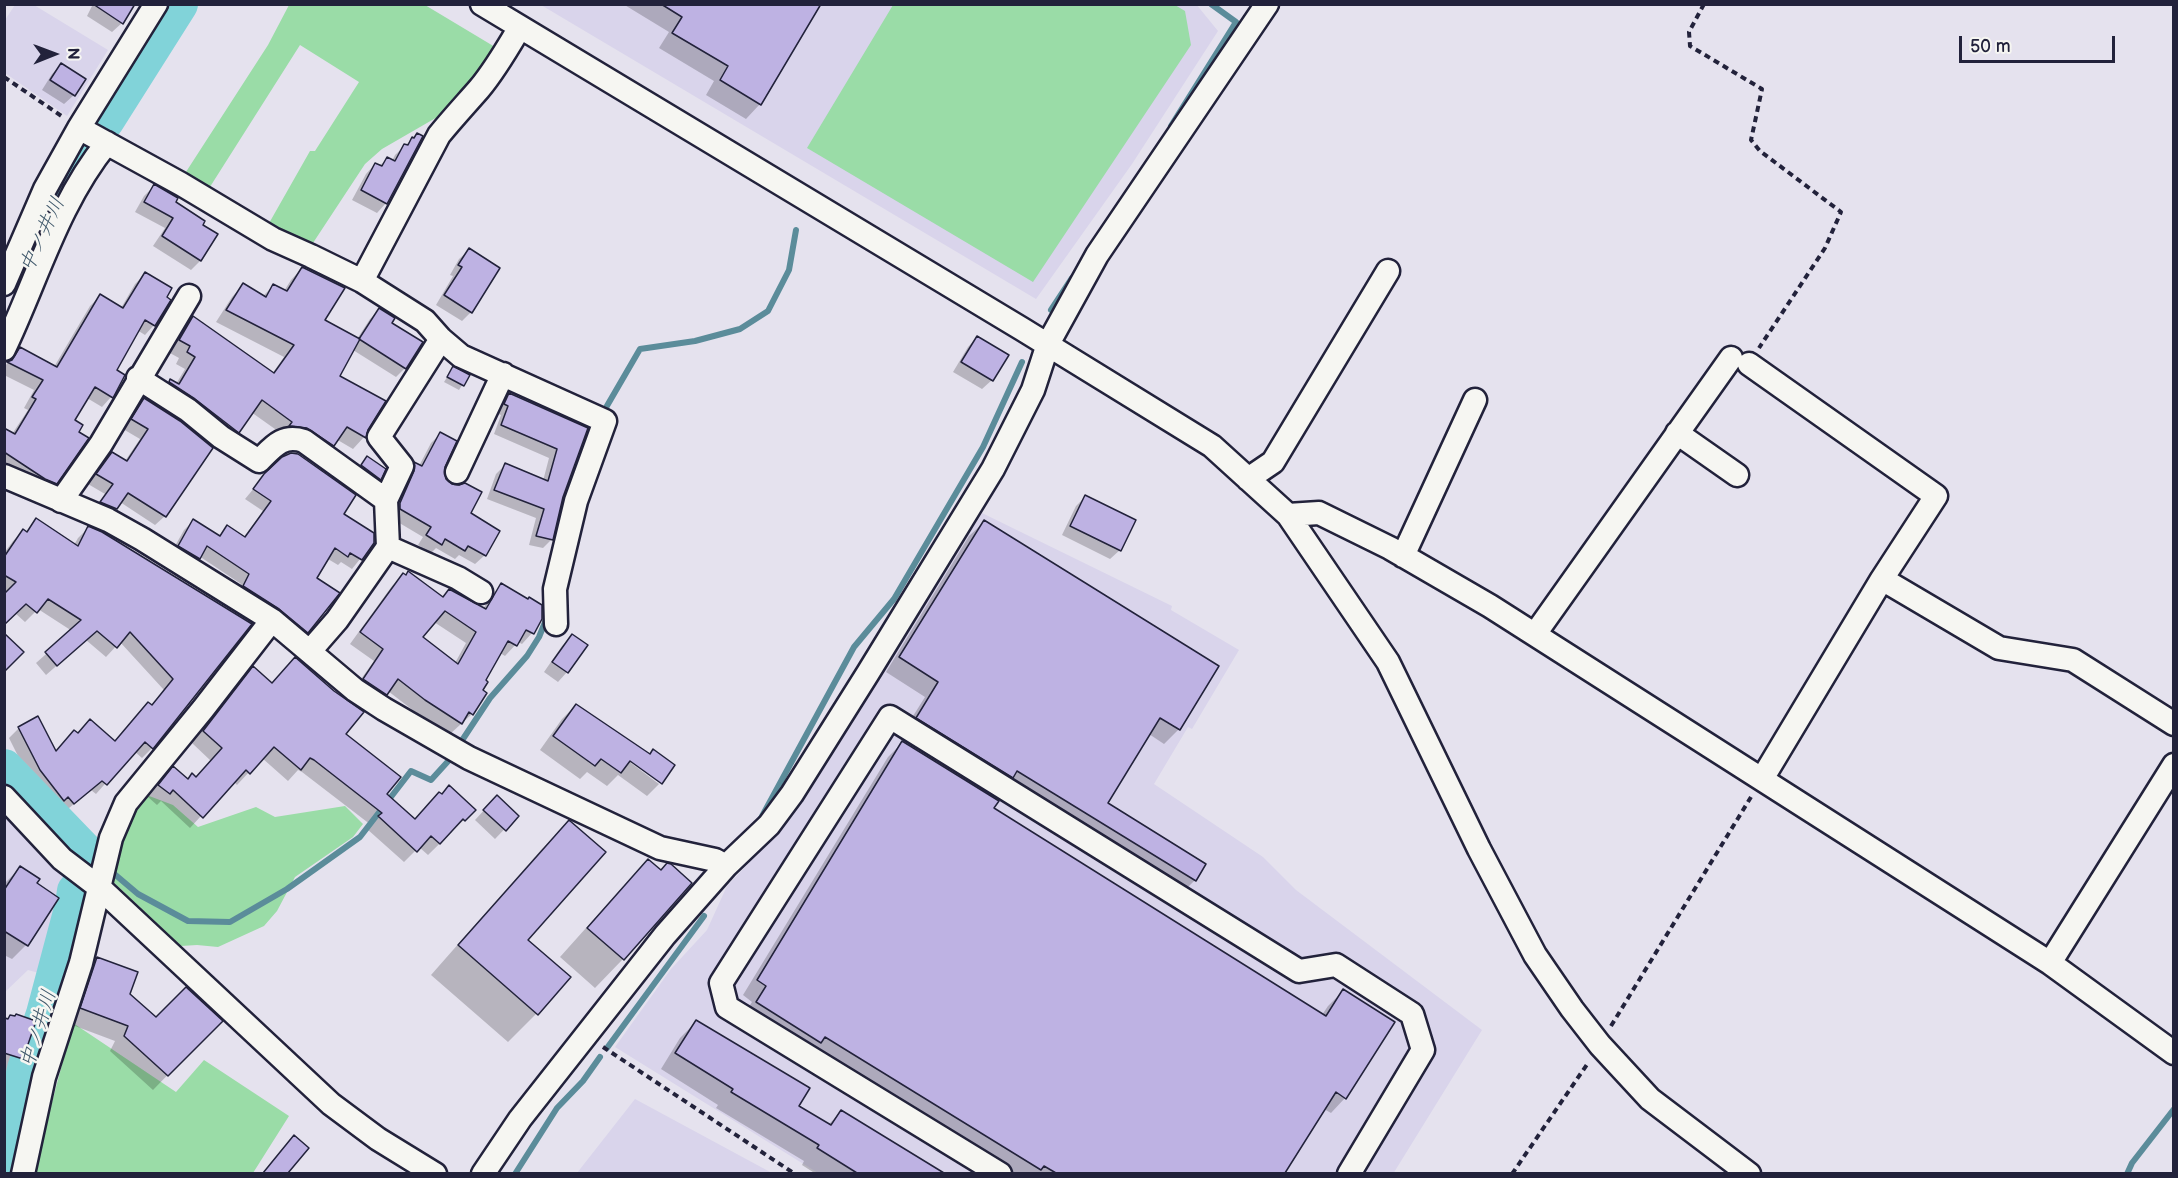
<!DOCTYPE html>
<meta charset="utf-8">
<style>
body{margin:0}
#map{position:relative;width:2178px;height:1178px;overflow:hidden;background:#e5e2ee;font-family:"Balsamiq Sans",sans-serif}
canvas{display:block}
.frame{position:absolute;inset:0;border:6px solid #22223b;pointer-events:none}
.north{position:absolute;left:24px;top:24px;width:60px;height:60px;-webkit-text-stroke:4px #f6f6f2;paint-order:stroke;rotate:89deg;font-size:16px;font-weight:700;line-height:24px;text-align:center;color:#22223b}
.north::after{content:'';display:block;margin:auto;width:21px;height:27px;background:#22223b;clip-path:polygon(50% 0,100% 100%,50% 72%,0 100%)}
.scale{position:absolute;left:1959px;top:36px;width:156px;height:27px;box-sizing:border-box;border:3px solid #22223b;border-top:0;padding-left:8px;font-size:18px;line-height:21px;white-space:nowrap;color:#22223b;-webkit-text-stroke:4px #f6f6f2;paint-order:stroke}
</style>
<div id="map">
<canvas width="2178" height="1178"></canvas>
<div class="frame"></div>
<div class="north">N</div>
<div class="scale">50 m</div>
</div>
<script>
const c = document.querySelector('canvas').getContext('2d');
c.lineJoin = 'round';
function fillPath(path, color) { c.fillStyle = color; c.fill(path, 'evenodd'); }
function stroke(path, color, width, dash) { c.strokeStyle = color; c.lineWidth = width; c.lineCap = dash ? 'butt' : 'round'; c.setLineDash(dash || []); c.stroke(path); }
function drawText(font, color, halo, rows, align = 'center') {
  c.font = font + ' "Balsamiq Sans","Klee One",sans-serif'; c.lineWidth = 5; c.setLineDash([]); c.textBaseline = 'middle'; c.strokeStyle = halo; c.fillStyle = color; for (const [text, x, y, turn = 0] of rows) {
    c.save(); c.translate(x, y); c.rotate((+turn || 0) * Math.PI / 180); c.textAlign = isNaN(turn) ? turn : align; if (halo) c.strokeText(text, 0, 0); c.fillText(text, 0, 0); c.restore();
  }
}
const built = new Path2D(`
 M1196,4L1218,31L1132,164L1036,299L541,5Z
 M15,5H34L108,50L67,116L5,73V20Z
 M982,513L1172,606L1171,610L1239,650L1192,729L1188,727L1154,784L1263,857L1296,890L1482,1030L1393,1174L818,1173L615,1047L671,969L707,930L727,886L783,827Z
 M5,812L68,879L59,927L46,975L28,970L5,992Z
 M635,1099L772,1173H577Z`);
const green = new Path2D(`
 M289,5H425L495,47L496,54L446,112L382,149L365,164L311,246L268,225L310,151H315L359,82L300,45L208,190L184,175L268,45Z
 M1175,5L1185,11L1191,45L1033,282L807,148L893,5Z
 M144,794L173,805L198,827L256,807L275,817L345,806L363,824L353,837L295,877L277,911L264,926L218,947L197,945L181,946L109,878L121,830Z
 M73,1023L176,1092L204,1060L289,1116L253,1173L33,1174Z`);
const shadow = new Path2D(`
 M93,4H134L122,23L112,32L87,16Z
 M623,4H816L760,104L746,119L706,95L714,81L659,48L669,32Z
 M61,65L74,95L64,104L42,90L52,74Z
 M412,139L386,203L377,213L352,200L366,174L375,164L379,166L387,159L392,161L395,155Z
 M154,186L201,225L216,235L200,261L191,270L153,246L165,228L135,212L144,196Z
 M469,250L471,312L462,321L436,305L453,276L450,275L459,259Z
 M302,268L323,320L357,339L370,319L379,310L390,323L405,368L396,377L353,350L338,376L366,429L364,437L353,449L336,439L321,456L282,434L251,412L238,432L227,443L159,393L171,381L176,384L185,369L176,364L179,358L168,352L182,329L193,318L272,374L284,357L216,322L232,297L243,285L262,297L273,286L284,291L291,280Z
 M145,274L154,325L145,335L137,330L115,371L111,397L102,407L87,398L73,421L56,483L46,492L4,468V430L12,434L28,410L24,408L34,390L4,375V367L20,349L54,367L90,306L100,296L121,308L135,284Z
 M977,337L992,380L982,389L953,372L968,347Z
 M453,368L468,376L459,390L444,382Z
 M510,394L586,429L562,496L551,540L543,548L529,545L536,518L487,499L496,474L505,465L543,481L549,458L494,434L501,415L496,413L501,403Z
 M144,400L165,516L155,525L120,502L106,518L93,512L105,494L88,484L112,454L125,461L140,439L123,429L135,409Z
 M440,434L444,480L469,514L485,555L475,564L459,555L455,559L436,548L431,553L418,545L423,537L391,518L406,472L415,464L419,466L431,443Z
 M367,458L379,479L370,488L358,468Z
 M265,475L341,515L373,543L352,569L341,562L338,565L328,559L315,578L307,632L298,641L235,595L241,584L199,556L189,567L170,555L184,530L193,521L218,537L228,527L243,538L263,511L245,499Z
 M1085,497L1120,550L1110,559L1062,535L1076,506Z
 M36,520L74,545L78,538L88,528L250,624L152,748L142,758L134,751L96,794L91,790L63,813L58,806L54,810L30,780L9,738L19,728L56,752L114,742L151,706L164,690L120,642L106,657L86,640L46,675L36,663L72,631L38,609L25,622L15,613L4,623V553L13,541L23,531L25,533Z
 M984,522L1217,666L1179,729L1164,744L1149,734L1106,804L1204,865L1195,880L1180,895L903,732L925,697L886,672L969,536Z
 M403,575L442,598L449,591L483,609L491,596L502,585L532,633L522,644L518,642L505,656L500,653L481,690L472,714L450,734L414,711L388,691L375,705L353,690L374,661L350,644L392,586ZM434,622L466,643L455,663L421,637Z
 M572,636L567,672L558,682L544,672L562,646Z
 M253,669L272,684L344,734L385,794L414,820L474,810L428,855L419,847L404,862L367,829L371,825L302,772L298,770L288,781L262,758L237,785L233,781L190,828L161,801L157,805L148,797L173,768L188,780L195,778L211,761L192,743L241,680Z
 M576,705L649,755L673,765L632,760L631,763L659,784L647,796L618,775L607,786L587,772L580,779L540,750L562,719Z
 M903,742L992,809L1322,1015L1328,1006L1343,991L1345,1098L1331,1113L1324,1109L1284,1174H1008L742,1018L752,1002L743,995L888,757Z
 M487,807L517,816L495,839L475,820Z
 M569,822L526,940L569,977L536,1014L508,1042L431,975L541,850Z
 M648,861L660,872L690,883L623,959L595,988L560,957L620,890Z
 M20,868L35,884L26,945L12,959L4,955V884Z
 M97,959L128,994L156,1019L220,1021L153,1090L110,1051L115,1041L67,1023L83,974Z
 M4,1016L9,1018L22,1059L7,1073L4,1072Z
 M696,1022L797,1106L828,1125L841,1112L941,1174H816L802,1165L804,1161L716,1108L718,1105L661,1069L680,1038Z`);
const stream = new Path2D(`
 M1171,126L1236,22L1211,4
 M1051,310L1072,278
 M604,411L640,349L695,341L740,329L768,311L789,270L796,230
 M459,745L490,698L527,656L539,637L548,615
 M760,820L854,647L894,599L983,447L1022,362
 M112,872L138,894L188,921L230,922L287,889L360,837L411,771L431,780L451,758
 M607,1048L704,916
 M515,1174L557,1108L583,1081L600,1057
 M2127,1174L2132,1163L2174,1109`);
const river = new Path2D(`
 M105,121L179,4
 M57,203L86,150
 M4,768L86,853
 M4,1168L26,1069L45,1014L74,905L76,891`);
const building = new Path2D(`
 M93,4H135L123,24Z
 M661,4H821L761,105L720,80L728,66L672,33L682,17Z
 M61,63L86,79L75,96L50,80Z
 M417,133L423,136L387,204L361,190L375,163L382,166L387,157L395,161L404,144L408,145L412,137L414,138Z
 M154,184L178,198L176,202L205,221L203,225L218,234L201,261L162,236L173,218L144,202Z
 M469,248L500,268L472,313L444,295L462,267L458,265Z
 M302,267L345,288L325,320L360,339L340,376L386,401L368,430L366,438L347,427L334,446L307,428L289,426L292,422L262,400L239,433L195,399L169,382L170,379L179,384L195,357L187,352L190,346L179,340L193,316L274,373L294,345L226,310L243,283L266,297L273,284L287,291Z
 M145,272L172,288L167,297L171,300L155,326L145,320L117,370L125,375L113,398L95,387L75,420L83,425L79,432L89,438L57,484L45,479L4,452V428L15,434L36,399L32,397L43,380L7,362L12,360L20,347L57,367L100,294L123,308Z
 M379,308L395,318L392,323L423,342L406,369L359,339Z
 M977,336L1009,355L993,381L961,362Z
 M453,366L470,375L464,386L447,377Z
 M509,393L588,428L563,497L553,540L536,536L544,509L494,490L505,463L548,481L557,449L501,425L508,406L504,404Z
 M144,398L180,421L213,448L166,517L128,493L117,509L100,502L113,484L96,474L112,452L127,461L148,429L131,419Z
 M440,432L457,441L445,467L446,479L452,484L459,485L465,483L482,492L471,513L500,531L486,556L468,546L465,551L445,539L442,545L426,535L431,527L400,509V503L414,471V462L422,466Z
 M291,453L298,454L356,495L344,514L374,533V543L362,560L350,553L348,557L335,548L317,578L340,593L308,633L279,609L243,586L249,574L207,546L200,559L178,546L193,519L220,536L227,525L245,537L271,501L253,489L264,474L282,457Z
 M367,456L386,469L381,480L361,465Z
 M1085,495L1136,520L1121,551L1070,526Z
 M36,518L78,546L88,526L102,532L252,624L153,749L145,742L107,785L102,781L74,804L68,797L64,801L40,770L18,727L38,716L56,751L74,730L78,733L90,719L115,741L148,702L152,705L173,679L130,632L117,648L97,631L57,666L45,652L81,620L48,599L37,613L26,604L4,625V594L16,582L4,575V557L23,529L27,532Z
 M984,520L1219,666L1180,730L1160,718L1108,803L1206,864L1196,881L1017,771L1013,778L916,718L938,682L899,657Z
 M408,571L443,597L449,589L486,609L501,583L528,599L529,597L542,605V619L534,634L526,630L517,646L508,641L486,680L488,682L483,690L487,693L473,715L469,712L462,724L425,700L398,679L387,695L363,679L383,649L360,632L403,573L406,575ZM445,611L476,632L458,664L423,637Z
 M4,633L24,652L4,672Z
 M572,634L588,645L568,673L552,662Z
 M295,657L334,691L364,712L346,734L401,777L387,794L415,819L439,792L442,794L449,785L476,810L465,821L463,819L440,844L431,836L417,852L378,816L382,813L314,760L310,758L301,770L274,747L250,774L246,770L203,818L173,790L170,794L158,785L173,766L188,779L192,773L196,777L222,748L203,731L253,666L272,683Z
 M576,704L650,754L653,749L675,765L662,784L630,761L621,773L601,759L595,766L553,736Z
 M902,741L999,801L994,808L1326,1016L1343,989L1395,1022L1346,1099L1336,1092L1285,1173H1056L1044,1166L1041,1170L825,1037L821,1043L756,1002L766,986L757,980Z
 M497,795L519,816L506,831L483,810Z
 M569,820L606,852L528,940L571,977L538,1015L458,945Z
 M648,859L661,870L667,863L671,864L692,883L624,960L587,928Z
 M20,866L40,879L37,883L59,898L28,946L4,931V890Z
 M97,957L138,972L130,994L156,1017L186,987L223,1021L168,1076L124,1036L128,1026L80,1008Z
 M16,1014L36,1021L23,1059L4,1053V1018L8,1019L10,1015L15,1016Z
 M696,1020L810,1088L799,1106L831,1125L841,1110L944,1173H857L817,1148L819,1145L731,1092L733,1089L675,1053Z
 M294,1135L309,1148L288,1173H263Z`);
const path = new Path2D(`
 M1704,4L1689,32L1690,46L1762,89L1751,140L1760,151L1841,212L1825,248L1759,348
 M4,77L63,117
 M1611,1026L1751,797
 M603,1047L795,1174
 M1512,1174L1588,1063`);
const minor = new Path2D(`
 M482,4L1022,329L1212,446L1288,515L1388,662L1479,849L1535,955L1572,1009L1600,1045L1650,1099L1749,1174
 M79,128L181,184L273,239L311,256L362,281L425,321L441,339L461,356L605,421L576,501L555,589L556,624
 M362,281L439,135C452,119 465,105 479,89C495,70 507,49 520,27
 M4,284L45,189L79,128L156,4
 M4,349C37,280 58,203 107,143
 M1749,364L1936,496L1882,579L1762,779
 M138,378L188,410L221,437L259,461C273,447 282,434 304,441L386,500
 M1677,433L1737,475
 M457,472L503,374
 M4,476L108,520L142,539L272,620L355,690L384,709L469,758L660,848L715,860L726,866
 M1248,479L1273,462L1388,271
 M61,501L101,444L189,296
 M1288,515L1319,513L1390,548L1490,606L2050,963L2174,1053
 M388,547L458,578L481,592
 M1403,556L1475,400
 M1882,579L1999,648L2073,660L2174,724
 M1535,634L1731,358
 M310,651L337,620L388,547L386,500L402,466L379,437L441,339
 M4,797L62,859L100,888L331,1104L378,1139L435,1174
 M2050,963L2174,765
 M23,1174L44,1077L81,963L111,838L126,803L203,709L272,620
 M483,1174L520,1119L665,935L726,866L769,825L792,794L868,673L993,469L1033,390L1048,344L1097,255L1267,4
 M1000,1174L727,1007L721,983L890,717L1299,971L1336,965L1412,1014L1423,1050L1349,1174`);
const waterNames = [
 ["中ノ井川",43,235,-65],
 ["中ノ井川",39,1029,-73]
];
fillPath(built, '#d9d4eb');
fillPath(green, '#9adca7');
fillPath(shadow, '#0003');
stroke(stream, '#5b8c9a', 6);
stroke(river, '#81d3d9', 38);
fillPath(building, '#beb2e3');
stroke(building, '#22223b', 1.5);
stroke(minor, '#22223b', 27);
stroke(path, '#22223b', 4, [6, 4.5]);
stroke(minor, '#f6f6f2', 22);
drawText('italic 20px', '#3e576a', '#f6f6f2', waterNames);
</script>
